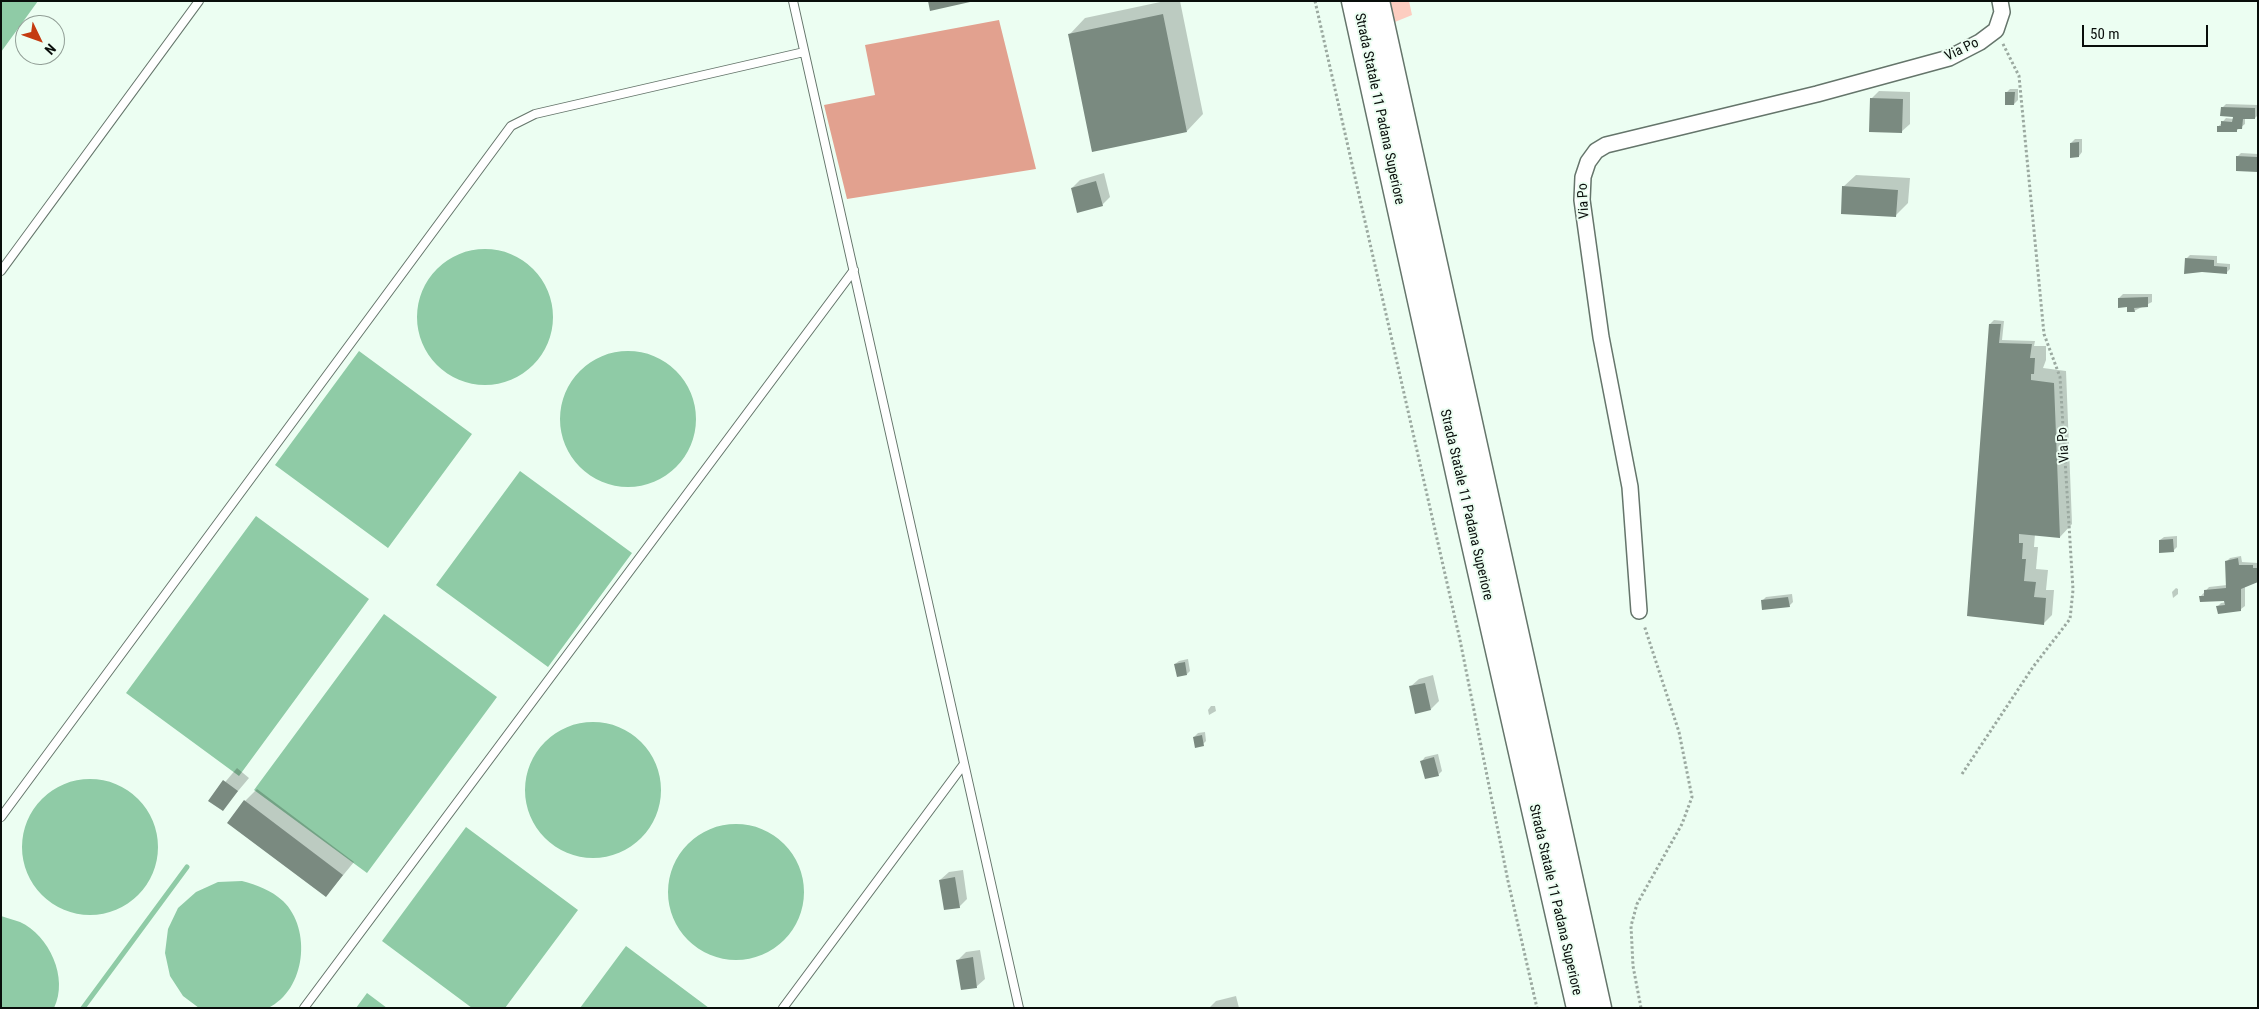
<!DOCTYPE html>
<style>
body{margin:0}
#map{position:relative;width:2259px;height:1009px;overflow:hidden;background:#ecfef2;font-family:"Roboto Condensed",sans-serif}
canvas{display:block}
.frame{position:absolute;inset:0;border:2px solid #090e0b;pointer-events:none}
.north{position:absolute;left:15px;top:15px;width:50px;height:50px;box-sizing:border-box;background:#ecfef2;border:1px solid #919e96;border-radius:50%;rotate:132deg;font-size:14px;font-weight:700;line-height:20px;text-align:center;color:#090e0b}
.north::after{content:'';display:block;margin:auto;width:18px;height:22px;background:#c43b11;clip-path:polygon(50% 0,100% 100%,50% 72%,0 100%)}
.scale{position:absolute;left:2082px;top:25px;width:126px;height:22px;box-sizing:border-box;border:2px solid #090e0b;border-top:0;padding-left:6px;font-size:15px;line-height:18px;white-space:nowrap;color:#090e0b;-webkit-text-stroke:4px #ecfef2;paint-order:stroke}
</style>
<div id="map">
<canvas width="2259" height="1009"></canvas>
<div class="frame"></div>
<div class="north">N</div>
<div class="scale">50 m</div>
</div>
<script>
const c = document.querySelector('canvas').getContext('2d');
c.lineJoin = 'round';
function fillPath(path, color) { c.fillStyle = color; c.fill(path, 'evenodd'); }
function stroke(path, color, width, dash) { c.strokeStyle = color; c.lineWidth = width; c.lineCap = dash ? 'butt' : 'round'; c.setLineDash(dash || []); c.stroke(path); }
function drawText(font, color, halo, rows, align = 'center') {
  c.font = font + ' "Roboto Condensed",sans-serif'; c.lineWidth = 4; c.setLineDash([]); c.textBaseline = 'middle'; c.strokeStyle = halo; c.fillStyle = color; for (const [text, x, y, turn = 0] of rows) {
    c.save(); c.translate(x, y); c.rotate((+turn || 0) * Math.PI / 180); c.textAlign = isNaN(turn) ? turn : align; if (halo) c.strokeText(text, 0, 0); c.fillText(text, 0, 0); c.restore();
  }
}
const green = new Path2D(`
 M1384,1H1409L1412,15L1390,24Z`);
const forest = new Path2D(`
 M999,20L1036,169L847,199L824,105L875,95L865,45Z`);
const water = new Path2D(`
 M1,1H38L1,52Z
 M417 317a68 68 0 1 1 136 0a68 68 0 1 1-136 0Z
 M359,351L472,434L388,548L275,465Z
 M560 419a68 68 0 1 1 136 0a68 68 0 1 1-136 0Z
 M520,471L632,553L548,667L436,585Z
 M256,516L369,599L239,776L126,693Z
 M384,614L497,697L367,873L254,790Z
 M525 790a68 68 0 1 1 136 0a68 68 0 1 1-136 0Z
 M22 847a68 68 0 1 1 136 0a68 68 0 1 1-136 0Z
 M668 892a68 68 0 1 1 136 0a68 68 0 1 1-136 0Z
 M466,827L578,910L505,1008H472L382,941Z
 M242,881C257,885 271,890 283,901C312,929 306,990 268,1008H199L183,996L170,976L165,953L168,929L178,908L196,892L218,882Z
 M1,916C7,918 14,920 20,922C49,935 69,978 54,1008H1Z
 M626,946L709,1008H580Z
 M367,993L387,1008H356Z`);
const shadow = new Path2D(`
 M1165,1H1180L1203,114L1187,131L1069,35L1085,18Z
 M2010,89H2018V100L2014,104L2006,93Z
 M1879,91L1910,92V124L1901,132L1871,99Z
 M2226,104L2258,105V115L2255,118H2245V124L2236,131L2218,127L2226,118L2234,119V116L2222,108Z
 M2075,139H2082V152L2079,156L2071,143Z
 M2241,153L2258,154V170L2237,157Z
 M1104,173L1110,197L1102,205L1072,188L1080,180Z
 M1856,175L1910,178L1908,203L1895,216L1843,187Z
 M2190,255L2217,256V263L2230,264V269L2226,273L2186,259Z
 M2123,294H2152V302L2134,311L2119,298Z
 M1994,320L2004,321L2002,340L2035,341L2034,346H2046V360L2043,368L2066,371L2072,524L2060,537L2035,534L2034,547H2038L2036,569L2048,570L2046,590H2054L2052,615L2044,623L1968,615L1990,324Z
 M2177,536V547L2173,551L2160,540L2164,537Z
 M2241,556L2242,562L2258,563V581L2245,586V606L2241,609L2218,606L2221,603L2228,602L2201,596L2209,587L2227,585L2226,562L2230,558Z
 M2176,588L2178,589V594L2173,598L2172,592Z
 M1792,594L1793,602L1789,606L1762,601L1766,597Z
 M1188,659L1190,671L1187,674L1175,664L1179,661Z
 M1433,675L1439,701L1431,709L1410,687L1419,679Z
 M1211,706H1215L1216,711L1209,715L1208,710Z
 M1205,732L1206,741L1202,745L1194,737L1198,733Z
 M1438,754L1442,771L1438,775L1422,761L1425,757Z
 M237,768L249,778L222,810L210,800Z
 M257,789L354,862L326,896L245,801Z
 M963,870L967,899L959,907L940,880L949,872Z
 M980,950L985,979L976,987L958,960L966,952Z
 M1236,996L1239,1008H1209L1216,1001Z`);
const stream = new Path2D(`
 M83,1008L187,867`);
const building = new Path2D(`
 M928,1H970V2L930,11Z
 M1163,14L1187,132L1092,152L1068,34Z
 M2005,92H2015L2014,105H2005Z
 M1870,98L1903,99L1902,133L1869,132Z
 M2221,107L2255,108V119H2243L2242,129H2237V132H2217V126H2221V121L2232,122L2233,117L2220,116Z
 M2079,142V157L2070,158V143Z
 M2236,156L2257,157L2258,172L2236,171Z
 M1096,181L1103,206L1077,213L1071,188Z
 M1842,186L1898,190L1896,217L1841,214Z
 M2185,258L2214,260V266L2227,267V274L2202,272L2184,274Z
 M2148,297V307L2134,308L2135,312H2127V307L2118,308V298Z
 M1989,324H2001L1999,343L2032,344L2030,358H2035L2034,374H2031V380L2054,383L2060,538L2019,534V543H2023L2022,559H2026L2024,581L2036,582L2034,597L2046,598L2044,625L1967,616Z
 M2173,539L2174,552L2159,553V540Z
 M2238,558L2239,565H2253V568H2258V582L2241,589V611L2218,614L2216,606L2225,605L2224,601L2200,602L2199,596H2204V590L2226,588L2225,561Z
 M1788,597L1790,607L1762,610L1761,600Z
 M1185,662L1187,675L1177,677L1174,664Z
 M1425,683L1431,710L1415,714L1409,686Z
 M1202,735L1204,746L1195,748L1193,737Z
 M1434,757L1439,776L1425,779L1420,761Z
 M223,780L238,791L223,811L208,801Z
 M244,800L343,875L326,897L227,823Z
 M955,877L960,908L944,910L939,880Z
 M973,957L977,988L961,990L956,960Z`);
const path = new Path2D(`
 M1315,1L1460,640L1508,881L1537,1008
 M1962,774L2033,667L2070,619L2073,590L2060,377L2044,334L2019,76L2002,42
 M1641,1008L1633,966L1631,926L1637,904L1682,824L1692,797L1679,732L1644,625`);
const service = new Path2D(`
 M793,1L1019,1008
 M1,271L199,1
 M1,817L511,126L535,114L804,52
 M304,1008L854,270
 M783,1008L964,764`);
const minor = new Path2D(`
 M1639,611L1630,487L1601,337L1582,200L1583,177L1588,162L1596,151L1606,145L1817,94L1949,58L1980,42L1996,30L2002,12L2000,1`);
const trunk = new Path2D(`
 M1355,1L1469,518L1580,1008
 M1376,1L1598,1008`);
const streetNames = [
 ["Via Po",1962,50,-26],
 ["Strada Statale 11 Padana Superiore",1379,109,78],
 ["Via Po",1584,201,-93],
 ["Via Po",2064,445,-94],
 ["Strada Statale 11 Padana Superiore",1466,505,77],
 ["Strada Statale 11 Padana Superiore",1555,900,77]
];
fillPath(green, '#fdcdc0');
fillPath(forest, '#e2a18f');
fillPath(water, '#8fcba6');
fillPath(shadow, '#0003');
stroke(stream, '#8fcba6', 5);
fillPath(building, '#7a8a80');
stroke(service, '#65756b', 10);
stroke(minor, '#65756b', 18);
stroke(trunk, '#65756b', 29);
stroke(path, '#9ba9a0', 3, [2.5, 2.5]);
stroke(service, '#fff', 8);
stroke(minor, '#fff', 15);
stroke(trunk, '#fff', 26);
drawText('14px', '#090e0b', '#ecfef2', streetNames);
</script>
